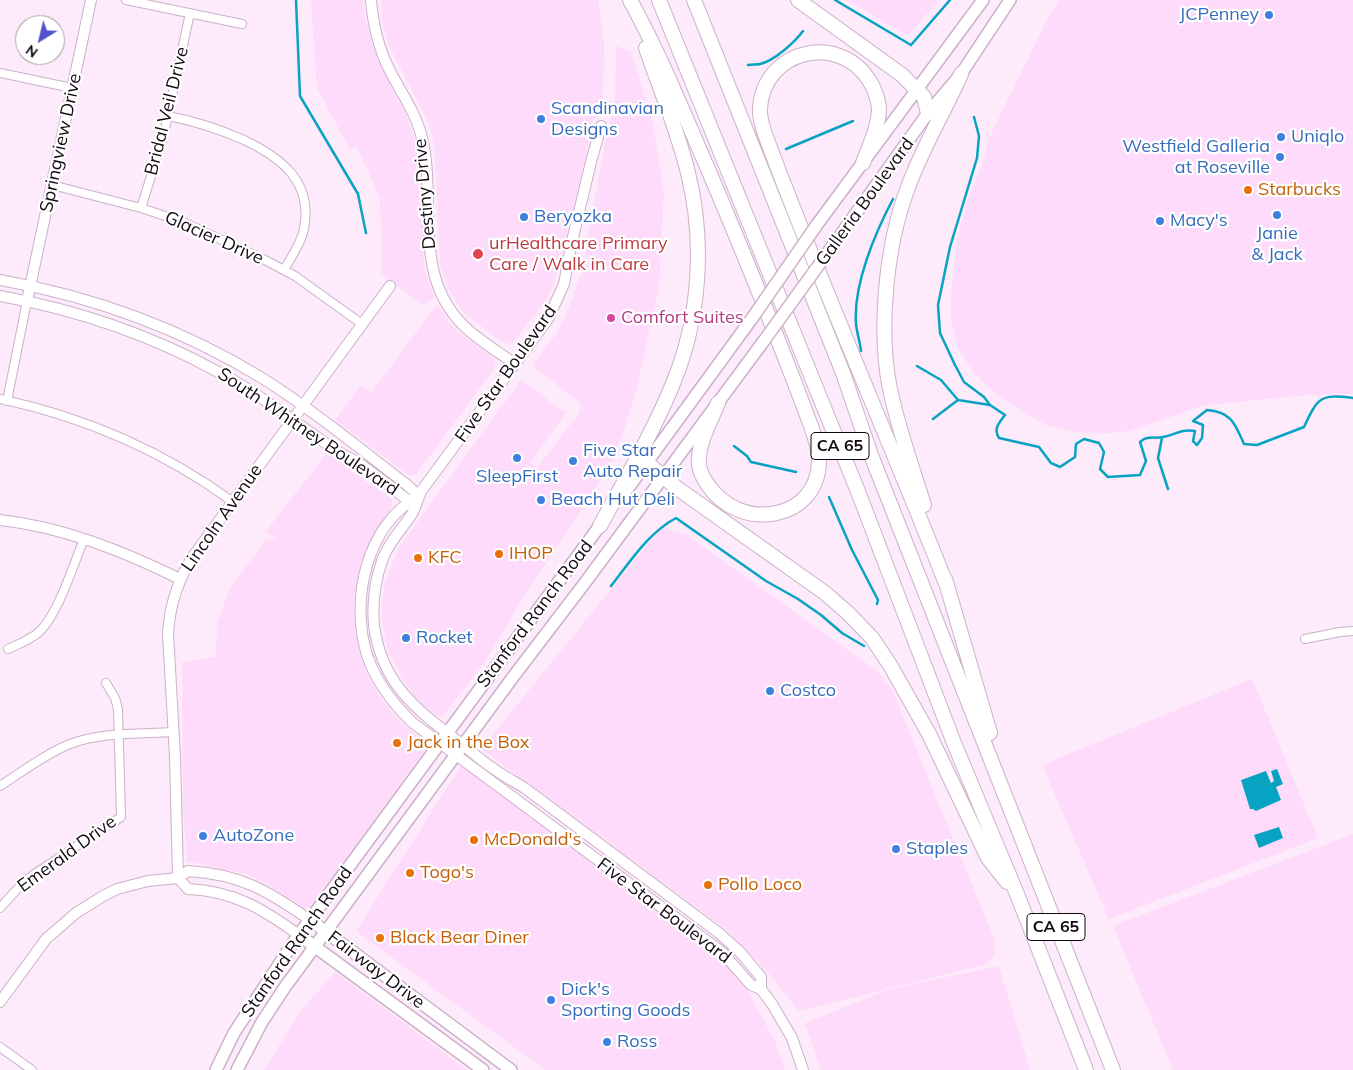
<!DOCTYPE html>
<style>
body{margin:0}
#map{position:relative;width:1353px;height:1070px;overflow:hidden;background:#fdeafa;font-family:Mulish,sans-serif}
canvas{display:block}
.north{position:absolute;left:15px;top:15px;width:50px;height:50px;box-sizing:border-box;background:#fff;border:1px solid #a09da0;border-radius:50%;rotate:216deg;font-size:14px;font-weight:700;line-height:20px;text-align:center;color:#120912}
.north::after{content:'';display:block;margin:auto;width:18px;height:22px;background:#5152c9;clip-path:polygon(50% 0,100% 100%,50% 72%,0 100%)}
</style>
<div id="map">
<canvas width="1353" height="1070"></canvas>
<div class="north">N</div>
</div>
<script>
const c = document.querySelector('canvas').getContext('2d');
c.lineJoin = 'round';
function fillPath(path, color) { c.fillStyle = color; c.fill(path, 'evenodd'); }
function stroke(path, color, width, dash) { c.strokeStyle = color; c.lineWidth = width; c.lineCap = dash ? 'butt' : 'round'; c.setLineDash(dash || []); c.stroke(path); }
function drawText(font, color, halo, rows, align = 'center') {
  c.font = font + ' Mulish,sans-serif'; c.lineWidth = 4.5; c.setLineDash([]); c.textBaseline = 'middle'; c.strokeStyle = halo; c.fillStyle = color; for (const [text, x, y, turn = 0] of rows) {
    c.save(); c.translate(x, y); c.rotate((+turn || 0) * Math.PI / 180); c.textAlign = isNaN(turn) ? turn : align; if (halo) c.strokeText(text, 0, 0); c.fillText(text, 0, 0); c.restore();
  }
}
const built = new Path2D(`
 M311,0H363L365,18L372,43L391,86L407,116L414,137L420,166L424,267L434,298L422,305L382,274L380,198L357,147L350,150L317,88Z
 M381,0H598L604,42L603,108L600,115L593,119L586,156L555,281L546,301L513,342L508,344L501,342L463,312L448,288L440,266L435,150L429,124L388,44L382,21Z
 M847,0H939L908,36Z
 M1059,0H1353V394L1309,395L1206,405L1129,431L1107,433L1074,432L1048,426L1006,401L988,387L974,373L957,347L951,319V292L958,235L968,199L983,163L989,138L1047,20Z
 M616,46L631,52L635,64L653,124L664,193L659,287L636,391L624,430L614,457L585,505L528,590L486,660L442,717L437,716L423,705L413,694L403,680L388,652L383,628L382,609L385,582L399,547L521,380L566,413L530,463L537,468L577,416L581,408L579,402L535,368L533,365L556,334L565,318L582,272L605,142L615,98Z
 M437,304L447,319L457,331L493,358L496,364L491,373L418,472L414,475H409L335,420L361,385L372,392Z
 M327,453L392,499V507L369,545L361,568L353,604L355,632L367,674L381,699L398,719L425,742V750L310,907L306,908H302L269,885L246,874L187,861L183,808L182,662L216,657L217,623L229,590L265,541L276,539L266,531Z
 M661,528L687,535L877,671L891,687L995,941L994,957L983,965L799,1011L765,969L727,930L481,749Z
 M1252,679L1318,838L1109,919L1042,765Z
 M462,764L711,947L739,975L775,1041L785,1070H545L356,931Z
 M1353,834V1070H1173L1113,926Z
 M999,966L1030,1070H821L805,1023L890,989Z
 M335,972L467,1070H264L300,1012Z`);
const water = new Path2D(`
 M1277,769L1283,784L1276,787L1281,800L1256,811L1253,809H1250L1241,780L1266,771L1271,783L1274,781L1271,771Z
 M1279,827L1283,838L1259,848L1254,835Z`);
const stream = new Path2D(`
 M296,0L300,96L358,194L366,233
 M835,0L911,45L950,0
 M748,65C752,64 756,65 760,64C774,61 795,42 803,31
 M974,117L979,136L977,158L950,247L938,305L940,333L955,365L964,382L984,397L990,405
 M786,149L853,121
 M861,351C860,342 857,333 856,324C853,285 875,233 893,199
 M917,366L941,380L958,400
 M933,419L958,400L990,405L1005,415C999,423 993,429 999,438L1039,447L1051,463L1060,467L1075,457L1076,444L1084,439L1099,443L1104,452L1100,469L1108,477L1140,475L1146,461L1140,442C1148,435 1153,439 1163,437C1176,435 1179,429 1195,431L1193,441L1197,445L1202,438L1203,425L1193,421L1207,410C1232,412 1235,424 1244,444L1257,445L1304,427C1318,397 1320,394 1353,398
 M1162,438L1158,458L1168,489
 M734,446L747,456L751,462L796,472
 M829,497L852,550L878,600L877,604
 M611,586C630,562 648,533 676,518L766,581L798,599L821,615L842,633L864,646`);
const minor = new Path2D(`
 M126,0L242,24
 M0,73L72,88
 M168,116C195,121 219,129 244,140C282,158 313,182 304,229C301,244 291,257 284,270
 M52,185L141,208L183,222L265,260L295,276L362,324
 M141,208L163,138L190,13
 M0,399C84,417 163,451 233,502
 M7,401L27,301
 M1305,639L1340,632L1353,631
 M8,649C19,644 30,640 39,632C58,615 74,563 84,539
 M0,786C22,772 45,754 70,744C102,732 139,734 173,732
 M0,908L20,886L33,875L121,817L118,709L115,698L106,683
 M0,1047L32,1070`);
const tertiary = new Path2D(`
 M371,0C373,25 379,50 391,73C402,94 416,113 422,138C437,199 412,272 461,323C476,339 497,351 515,364
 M601,126L591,162L572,241L564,284L548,319L422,490C418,497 416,507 412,514C402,529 390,541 383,558C375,580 372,603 374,625C381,682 415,709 458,741C472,752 485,764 500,773C509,779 517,783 526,789L719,933L740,952L761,977V989
 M0,280C95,297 180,328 262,378C313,410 359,448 406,484L419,496
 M0,296C78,310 151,335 220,373C262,395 298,425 337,451C345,456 354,460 363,466C380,478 397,492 414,505
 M27,301L91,0
 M419,496C366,525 350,600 367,655C376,682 393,704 413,723L722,952L751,985L761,989L772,1004L792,1038L803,1070
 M0,520C63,527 123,551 180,579
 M178,878L175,757L168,633C170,603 178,579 194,555L390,286
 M178,878L188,889C234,891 263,909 299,935
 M0,1002L46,939L76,913L103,896L117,889L148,881L178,878L188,871C241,874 268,891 310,920`);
const secondary = new Path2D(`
 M816,226L983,0
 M821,262L928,113L961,74L1010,0
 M623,495L753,317
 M310,920L511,1070
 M299,935L483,1070
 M216,1070L234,1033L295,940L604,520
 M237,1070L262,1022L285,987L513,677L584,584L763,342`);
const motorway = new Path2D(`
 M630,0C660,54 683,112 708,169C744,254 779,340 811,426C815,437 819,449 819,460C819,521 740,533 708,485C703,478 700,473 699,465C697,444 711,421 718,403
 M659,0L859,494L954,743L1017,894L1086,1070
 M694,0L843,373L871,455L1113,1070
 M798,0L902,75L924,97L928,113
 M863,163C869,146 879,127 879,108C878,99 874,88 869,80C838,32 764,50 760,108C759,118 763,128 766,137C822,288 888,436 947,586
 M647,463L677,488L825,593L848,613L872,638L890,665L929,734L988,858L1007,882
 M924,505C912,467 898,428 890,389C878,330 886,247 907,190C921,150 944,113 961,74
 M600,526C626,478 654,431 674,381C700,317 705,241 688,173C678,131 660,89 646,48
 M945,579L990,733`);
const secondaryBridge = new Path2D(`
 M753,317L816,226
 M763,342L821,262`);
const markers = [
 [1269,15,5,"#3f7fe0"],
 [541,119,5,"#3f7fe0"],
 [1281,137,5,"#3f7fe0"],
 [1280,157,5,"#3f7fe0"],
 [1248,190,5,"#e8710a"],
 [1277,215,5,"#3f7fe0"],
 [524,217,5,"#3f7fe0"],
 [1160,221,5,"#3f7fe0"],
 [478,254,6,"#e0444e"],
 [611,318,5,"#d1479c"],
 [517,458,5,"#3f7fe0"],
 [573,461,5,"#3f7fe0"],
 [541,500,5,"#3f7fe0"],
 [499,554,5,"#e8710a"],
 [418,558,5,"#e8710a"],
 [406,638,5,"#3f7fe0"],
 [770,691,5,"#3f7fe0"],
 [397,743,5,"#e8710a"],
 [203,836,5,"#3f7fe0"],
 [474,840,5,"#e8710a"],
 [896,849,5,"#3f7fe0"],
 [410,873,5,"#e8710a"],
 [708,885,5,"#e8710a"],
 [380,938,5,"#e8710a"],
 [551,1000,5,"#3f7fe0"],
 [607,1042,5,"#3f7fe0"]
];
const shields = [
 [840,446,58],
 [1056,927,58]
];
const shieldNames = [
 ["CA 65",840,446],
 ["CA 65",1056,927]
];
const shopNames = [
 ["JCPenney",1259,15,"right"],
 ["Scandinavian",551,109],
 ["Designs",551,130],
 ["Uniqlo",1291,137],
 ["Westfield Galleria",1270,147,"right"],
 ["at Roseville",1270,168,"right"],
 ["Beryozka",534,217],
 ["Macy's",1170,221],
 ["Janie",1277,234,"center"],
 ["& Jack",1277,255,"center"],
 ["Five Star",583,451],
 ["Auto Repair",583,472],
 ["SleepFirst",517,477,"center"],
 ["Beach Hut Deli",551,500],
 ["Rocket",416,638],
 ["Costco",780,691],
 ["AutoZone",213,836],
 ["Staples",906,849],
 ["Dick's",561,990],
 ["Sporting Goods",561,1011],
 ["Ross",617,1042]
];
const streetNames = [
 ["Bridal Veil Drive",167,111,-76],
 ["Springview Drive",61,143,-78],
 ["Destiny Drive",425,194,-95],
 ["Galleria Boulevard",865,202,-54],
 ["Glacier Drive",214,238,24],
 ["Five Star Boulevard",506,374,-55],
 ["South Whitney Boulevard",308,432,34],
 ["Lincoln Avenue",222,518,-55],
 ["Stanford Ranch Road",535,614,-53],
 ["Emerald Drive",67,854,-36],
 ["Five Star Boulevard",664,911,37],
 ["Stanford Ranch Road",297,942,-55],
 ["Fairway Drive",376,970,37]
];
const foodNames = [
 ["Starbucks",1258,190],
 ["IHOP",509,554],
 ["KFC",428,558],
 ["Jack in the Box",407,743],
 ["McDonald's",484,840],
 ["Togo's",420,873],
 ["Pollo Loco",718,885],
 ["Black Bear Diner",390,938]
];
const healthNames = [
 ["urHealthcare Primary",489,244],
 ["Care / Walk in Care",489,265]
];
const hotelNames = [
 ["Comfort Suites",621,318]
];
fillPath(built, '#ffdbfb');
fillPath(water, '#07a3c2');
stroke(stream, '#07a3c2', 2.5);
stroke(minor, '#ccb0c9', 10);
stroke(tertiary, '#ccb0c9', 12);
stroke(secondary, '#ccb0c9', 14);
stroke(motorway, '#ccb0c9', 16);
stroke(minor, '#fff', 8);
stroke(tertiary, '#fff', 10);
stroke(secondary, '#fff', 11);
stroke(motorway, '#fff', 14);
stroke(secondaryBridge, '#ccb0c9', 14, []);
stroke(secondaryBridge, '#fff', 11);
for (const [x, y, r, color] of markers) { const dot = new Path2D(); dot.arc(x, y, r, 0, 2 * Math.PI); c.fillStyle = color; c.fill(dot); stroke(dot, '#fff', 2); }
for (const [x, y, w] of shields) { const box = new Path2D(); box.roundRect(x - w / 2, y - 13.5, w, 27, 4); c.fillStyle = '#fff'; c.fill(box); stroke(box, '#120912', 1); }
drawText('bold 16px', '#120912', null, shieldNames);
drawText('18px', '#366cbe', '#fff', shopNames, 'left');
drawText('18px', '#120912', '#fff', streetNames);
drawText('18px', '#c56008', '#fff', foodNames, 'left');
drawText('18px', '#be3a42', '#fff', healthNames, 'left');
drawText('18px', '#b23c85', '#fff', hotelNames, 'left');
</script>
